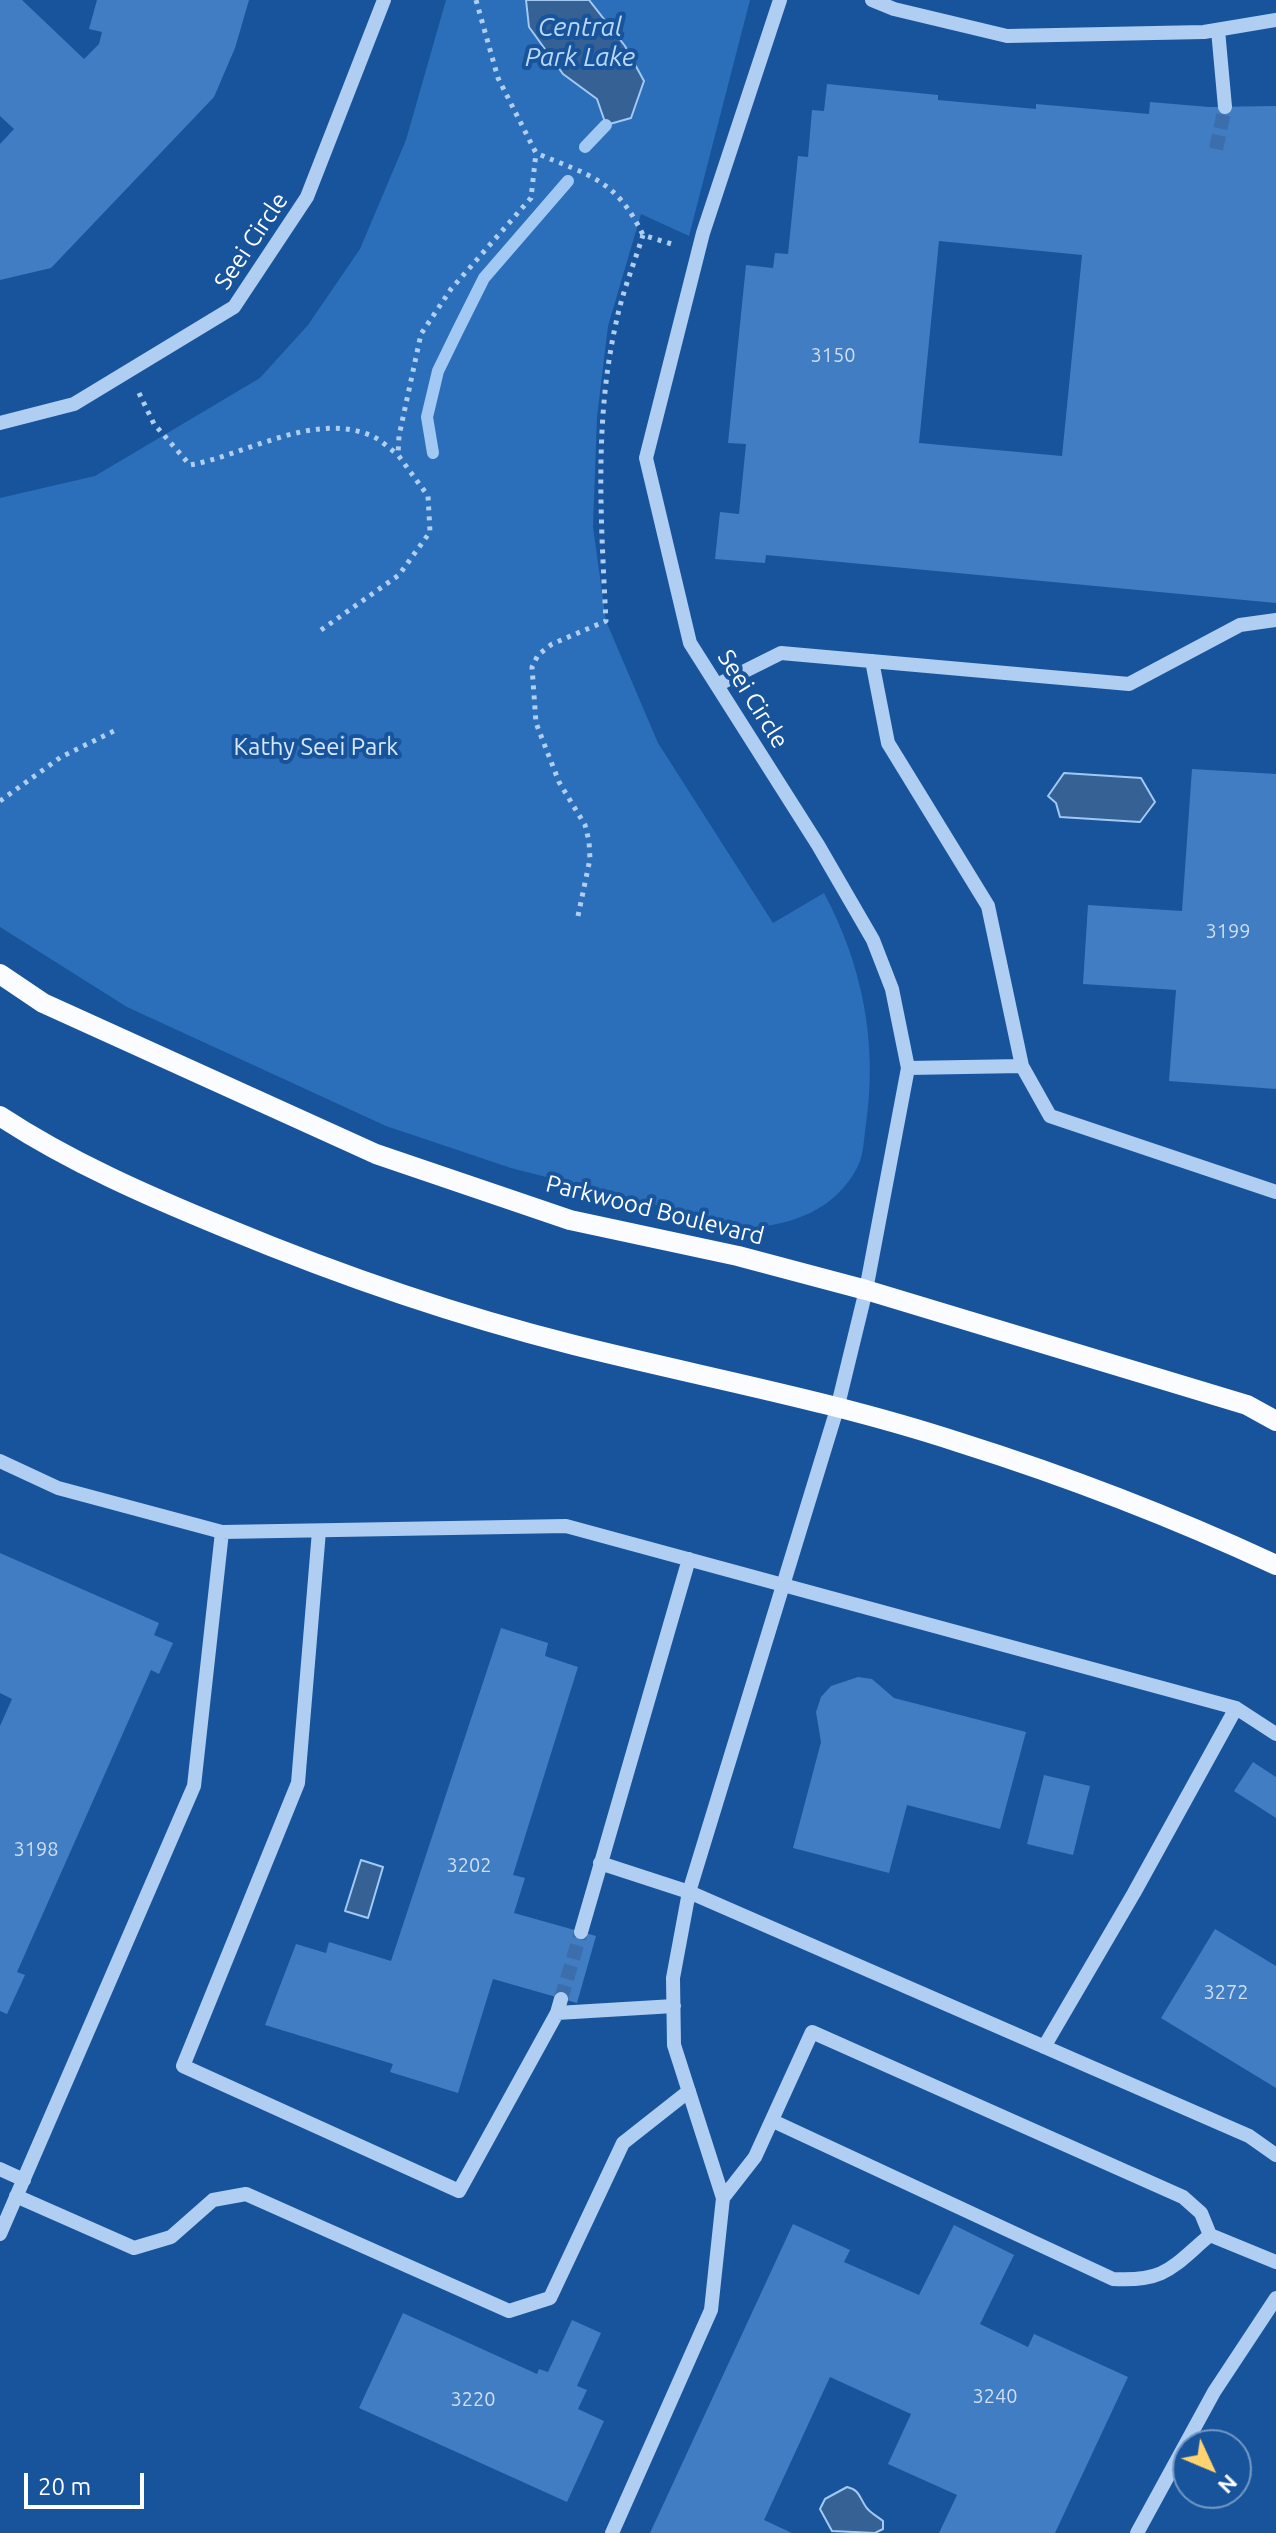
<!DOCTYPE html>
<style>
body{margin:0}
#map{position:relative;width:1276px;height:2533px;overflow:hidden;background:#18549c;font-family:Ubuntu,sans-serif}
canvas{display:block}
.north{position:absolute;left:1172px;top:2429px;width:80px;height:80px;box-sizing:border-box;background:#18549c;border:2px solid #7498c4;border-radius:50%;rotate:134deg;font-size:22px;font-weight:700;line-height:32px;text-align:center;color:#fff}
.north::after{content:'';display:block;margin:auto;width:28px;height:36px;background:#ffd370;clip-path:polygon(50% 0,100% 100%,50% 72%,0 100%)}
.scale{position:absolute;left:24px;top:2473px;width:120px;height:36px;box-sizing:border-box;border:4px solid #fff;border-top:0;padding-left:10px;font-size:24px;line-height:28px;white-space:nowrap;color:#fff;-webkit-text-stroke:6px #18549c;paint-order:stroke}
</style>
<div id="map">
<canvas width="1276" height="2533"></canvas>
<div class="north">N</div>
<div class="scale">20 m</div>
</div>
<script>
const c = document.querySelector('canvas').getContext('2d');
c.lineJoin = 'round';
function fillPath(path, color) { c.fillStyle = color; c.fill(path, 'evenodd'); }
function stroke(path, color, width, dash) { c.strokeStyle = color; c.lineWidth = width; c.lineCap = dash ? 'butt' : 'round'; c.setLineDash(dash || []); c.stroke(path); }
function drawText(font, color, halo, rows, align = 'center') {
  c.font = font + ' Ubuntu,sans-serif'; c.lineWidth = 8; c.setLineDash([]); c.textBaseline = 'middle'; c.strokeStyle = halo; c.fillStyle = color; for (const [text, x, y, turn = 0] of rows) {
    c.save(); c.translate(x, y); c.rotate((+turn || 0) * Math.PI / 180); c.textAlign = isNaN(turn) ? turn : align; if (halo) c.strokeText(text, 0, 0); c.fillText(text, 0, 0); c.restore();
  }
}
const green = new Path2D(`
 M446,0H750L689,236L641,214L608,326L597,417L593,527L606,621L658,743L773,923L824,893C862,964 878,1042 866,1124C864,1136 864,1154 858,1166C836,1210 792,1225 747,1228L511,1168L386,1126L127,1007L0,927V498L95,476L260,378L308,325L360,249L406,140Z`);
const water = new Path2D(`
 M526,0H589L625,46L644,81L631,118L606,125L597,99L563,74L529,27Z
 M1064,773L1141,778L1155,802L1140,822L1060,817L1056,803L1048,796Z
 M361,1860L383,1867L368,1918L345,1911Z
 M847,2487C860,2490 859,2497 866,2507C869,2512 878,2517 883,2521V2529L875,2533L832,2531L820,2509L825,2499Z`);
const stream = new Path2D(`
 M585,147L606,125
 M433,453L427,417L438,371L458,330L484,278L568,181`);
const building = new Path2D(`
 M0,0H22L84,59L99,44L102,32L89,29L97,0H249L235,48L214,97L51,268L0,280V144L14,129L0,116Z
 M827,84L938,95V100L1036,109V104L1149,114L1150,102L1209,107L1276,106V603L766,555L765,563L715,559L720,512L739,514L746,444L728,443L746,265L773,268L775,253L788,254L798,156L808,157L812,110L824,111ZM939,241L1082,255L1062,456L919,443Z
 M1192,769L1276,774V1089L1169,1081L1176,990L1083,984L1088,905L1182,911Z
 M0,1553L159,1623L154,1635L173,1643L159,1674L151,1670L17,1972L25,1975L7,2014L0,2011V1726L12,1699L0,1693Z
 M501,1628L548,1643L545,1656L578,1667L513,1875L525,1878L514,1913L596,1936L577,2003L493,1979L458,2093L390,2072L393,2064L265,2025L296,1944L326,1953L329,1942L391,1961Z
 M858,1677L872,1679L894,1698L1026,1732L1000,1829L907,1805L889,1873L793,1848L821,1742L816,1712L821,1697L831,1686Z
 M1253,1762L1276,1777V1818L1234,1791Z
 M1044,1775L1090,1786L1073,1855L1027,1844Z
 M1215,1929L1276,1966V2088L1161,2018Z
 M793,2224L850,2250L844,2262L919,2295L954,2225L1014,2255L980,2324L1028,2347L1034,2334L1128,2377L1055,2533H939L957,2495L888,2464L911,2414L830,2377L764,2520L792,2533H650Z
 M403,2313L537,2374L539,2369L548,2372L572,2320L601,2333L577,2386L587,2390L578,2409L604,2421L567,2502L359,2408Z`);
const minorTunnel = new Path2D(`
 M1216,149L1225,107
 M561,1999L581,1932`);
const path = new Path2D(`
 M476,0L498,78L536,153C590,176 616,179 643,235L675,245
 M139,393L154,424L190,465C245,455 311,413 367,434C378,437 389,448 398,455
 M321,630L399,575L430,532L428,496L398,455L399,436L421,334L451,289L531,198L536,153
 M0,801L61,757L114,731
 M578,916L590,859L589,841L585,825L559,782L536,723L532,667L538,655L552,644L606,621C601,521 594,422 616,323C622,293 634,264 643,235`);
const minor = new Path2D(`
 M872,0L894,9L1007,36L1204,32L1276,20
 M1218,30L1225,107
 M0,423L74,404L234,307L307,197L384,0
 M872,661L888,743L988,906L1022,1066
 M719,684L781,653L1129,684L1240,625L1276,620
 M908,1068L1022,1066L1050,1116L1276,1192
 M0,1461L58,1488L222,1532L194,1786L0,2234
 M319,1531L298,1783L183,2066L459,2191L557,2013L561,1999
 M222,1532L566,1526L1236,1708L1276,1734
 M600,1863L689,1892L1249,2136L1276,2155
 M581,1932L689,1559
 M557,2013L674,2006
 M1044,2047L1134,1893L1236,1708
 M773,2121L1113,2279C1166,2282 1172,2267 1210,2235
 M0,2169L24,2180
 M16,2196L134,2248L171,2237L213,2200L246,2194L509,2311L550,2298L623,2143L689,2091
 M723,2198L755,2157L812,2032L1183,2197L1201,2213L1210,2235L1276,2262
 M612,2533L711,2310L723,2198L674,2045L673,1978L689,1892L837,1409L866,1290L908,1068L892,989L873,940L818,845L690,643L646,458L703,233L780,0
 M1137,2533L1214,2392L1276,2298`);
const major = new Path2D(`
 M0,974L43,1003L376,1154L570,1220L738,1256L866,1290L1247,1405L1276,1421
 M0,1116C70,1162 148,1196 226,1228C339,1275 455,1315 574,1345C702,1377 833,1401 958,1442C1066,1476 1173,1517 1276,1565`);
const numberNames = [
 ["3150",833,355],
 ["3199",1228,931],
 ["3198",36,1849],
 ["3202",469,1865],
 ["3272",1226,1992],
 ["3240",995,2396],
 ["3220",473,2399]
];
const streetNames = [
 ["Seei Circle",251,241,-56],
 ["Seei Circle",753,699,58],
 ["Parkwood Boulevard",655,1210,14]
];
const parkNames = [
 ["Kathy Seei Park",316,747]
];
const waterNames = [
 ["Central",580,27],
 ["Park Lake",580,57]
];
fillPath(green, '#2b6eb9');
fillPath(water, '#356195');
stroke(water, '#a1c9f4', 2);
stroke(stream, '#a1c9f4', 12);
fillPath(building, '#407dc2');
stroke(minorTunnel, '#3b6eab', 14, [14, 7]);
stroke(path, '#afcef2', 5, [4, 6]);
stroke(minor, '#afcef2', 14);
stroke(major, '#fafcff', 20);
drawText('20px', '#cfdef0', null, numberNames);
drawText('24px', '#fff', '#18549c', streetNames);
drawText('24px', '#d6e8fc', '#18549c', parkNames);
drawText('italic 26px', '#bbd8f8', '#18549c', waterNames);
</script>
